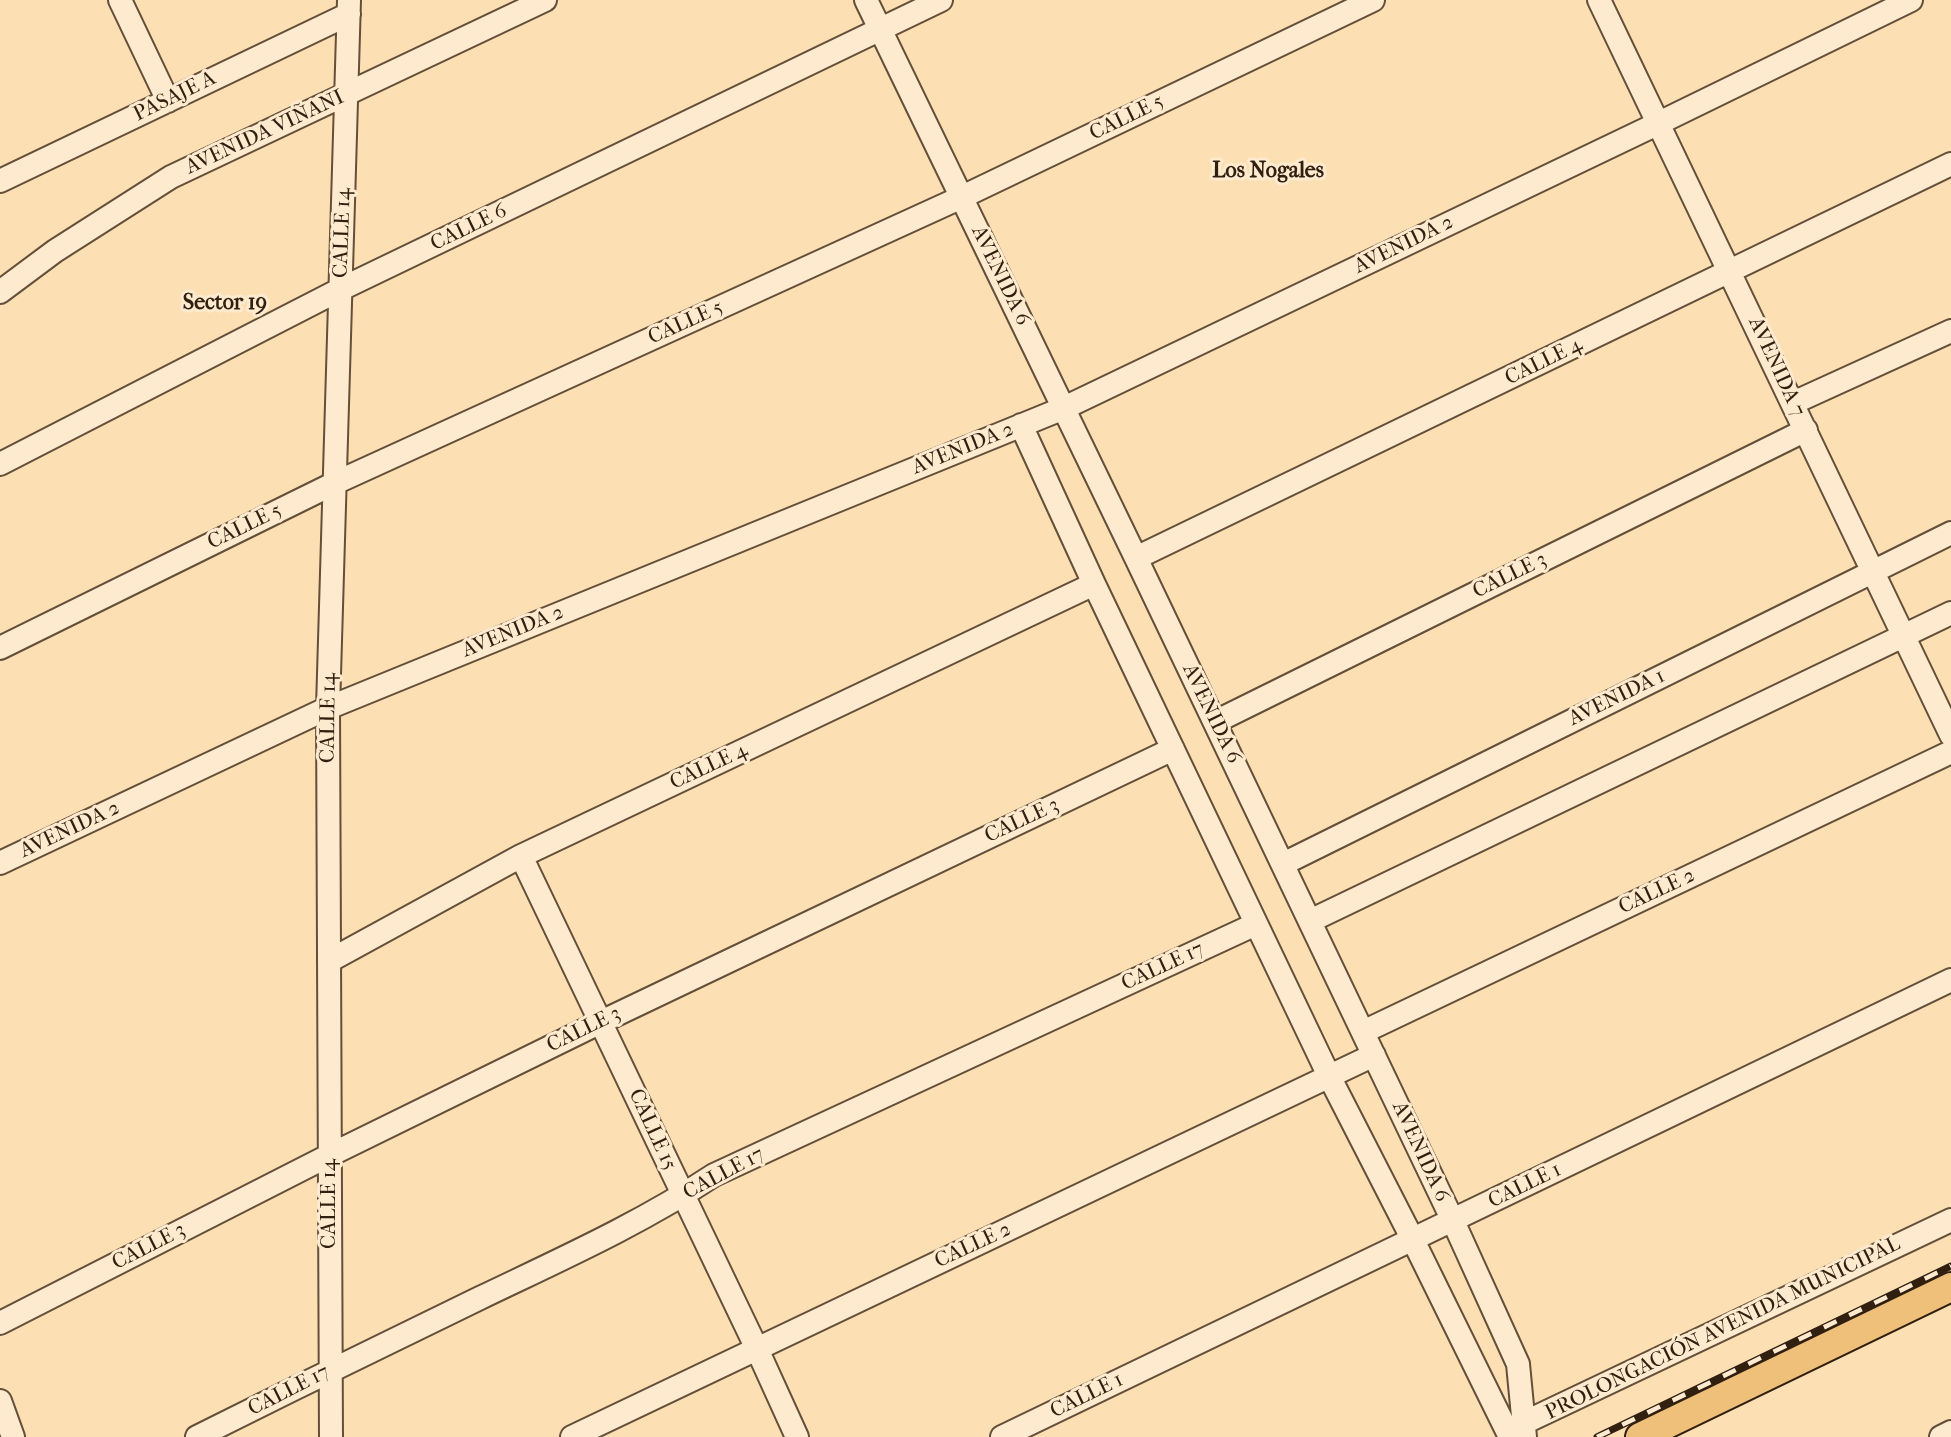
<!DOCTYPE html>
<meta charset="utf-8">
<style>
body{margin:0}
canvas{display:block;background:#fddfb4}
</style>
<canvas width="1951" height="1437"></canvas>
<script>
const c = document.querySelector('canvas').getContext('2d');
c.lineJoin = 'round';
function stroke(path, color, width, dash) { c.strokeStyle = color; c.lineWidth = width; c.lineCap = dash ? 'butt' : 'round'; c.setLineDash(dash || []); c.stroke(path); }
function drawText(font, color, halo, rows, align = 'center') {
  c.font = font + ' "IM FELL French Canon",serif'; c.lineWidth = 6; c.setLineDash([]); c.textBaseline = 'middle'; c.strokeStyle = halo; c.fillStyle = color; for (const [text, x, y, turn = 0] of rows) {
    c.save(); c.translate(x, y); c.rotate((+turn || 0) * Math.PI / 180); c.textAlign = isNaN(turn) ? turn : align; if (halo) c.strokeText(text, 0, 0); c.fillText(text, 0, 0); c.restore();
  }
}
const minor = new Path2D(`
 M120,0L168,101
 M866,0L1136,558L1453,1221L1518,1364L1525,1437
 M1599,0L1951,735
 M0,181L349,14
 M0,292L55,251L171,177L545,0
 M1793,403L1951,331
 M1021,425L1094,584L1329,1076L1413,1240L1507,1431
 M0,464L341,289L941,0
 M1136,558L1951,164
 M0,648L335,483L962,197L1373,0
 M1215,722L1806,430
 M521,856L757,1349L797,1437
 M0,863L328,708L1064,408L1659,123L1911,0
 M1283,864L1951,533
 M1310,921L1951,613
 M329,961L521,856L1094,584
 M1363,1032L1951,752
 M0,1323L330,1155L601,1022L1173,749
 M0,1401L13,1437
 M1511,1429L1951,1220
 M197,1437C291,1390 385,1344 480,1298C559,1260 640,1224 714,1175L1256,924
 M331,1437L328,708L349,0
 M572,1437L1374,1055
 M1002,1437L1951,980
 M1941,1437L1951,1432`);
const major = new Path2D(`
 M1640,1437L1951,1287`);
const rail = new Path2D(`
 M1597,1437L1951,1266`);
const streetNames = [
 ["PASAJE A",175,97,-26],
 ["CALLE 5",1127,118,-26],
 ["AVENIDA VIÑANI",265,133,-25],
 ["CALLE 6",469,228,-26],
 ["CALLE 14",343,233,-88],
 ["AVENIDA 2",1404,245,-26],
 ["AVENIDA 6",1000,276,64],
 ["CALLE 5",686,323,-24],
 ["CALLE 4",1544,362,-26],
 ["AVENIDA 7",1776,367,65],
 ["AVENIDA 2",963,449,-22],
 ["CALLE 5",245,527,-26],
 ["CALLE 3",1510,576,-26],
 ["AVENIDA 2",513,632,-22],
 ["AVENIDA 1",1617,698,-26],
 ["AVENIDA 6",1211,714,64],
 ["CALLE 14",329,718,-89],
 ["CALLE 4",709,767,-25],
 ["CALLE 3",1022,821,-25],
 ["AVENIDA 2",70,830,-25],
 ["CALLE 2",1657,892,-25],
 ["CALLE 17",1163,967,-25],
 ["CALLE 3",584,1030,-26],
 ["CALLE 15",652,1130,65],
 ["AVENIDA 6",1420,1152,65],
 ["CALLE 17",724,1174,-28],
 ["CALLE 1",1525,1186,-26],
 ["CALLE 14",330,1204,-90],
 ["CALLE 2",973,1246,-25],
 ["CALLE 3",149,1247,-27],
 ["PROLONGACIÓN AVENIDA MUNICIPAL",1723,1329,-26],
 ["CALLE 17",289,1391,-27],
 ["CALLE 1",1087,1396,-26]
];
const neighbourhoodNames = [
 ["Los Nogales",1268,172],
 ["Sector 19",225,304]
];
stroke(minor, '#644f39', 26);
stroke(major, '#311f10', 32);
stroke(minor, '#feeace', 22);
stroke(major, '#eec07a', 28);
stroke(rail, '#311f10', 7);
stroke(rail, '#feeace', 4.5, [14]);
drawText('21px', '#311f10', '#feeace', streetNames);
drawText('bold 22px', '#311f10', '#feeace', neighbourhoodNames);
</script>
